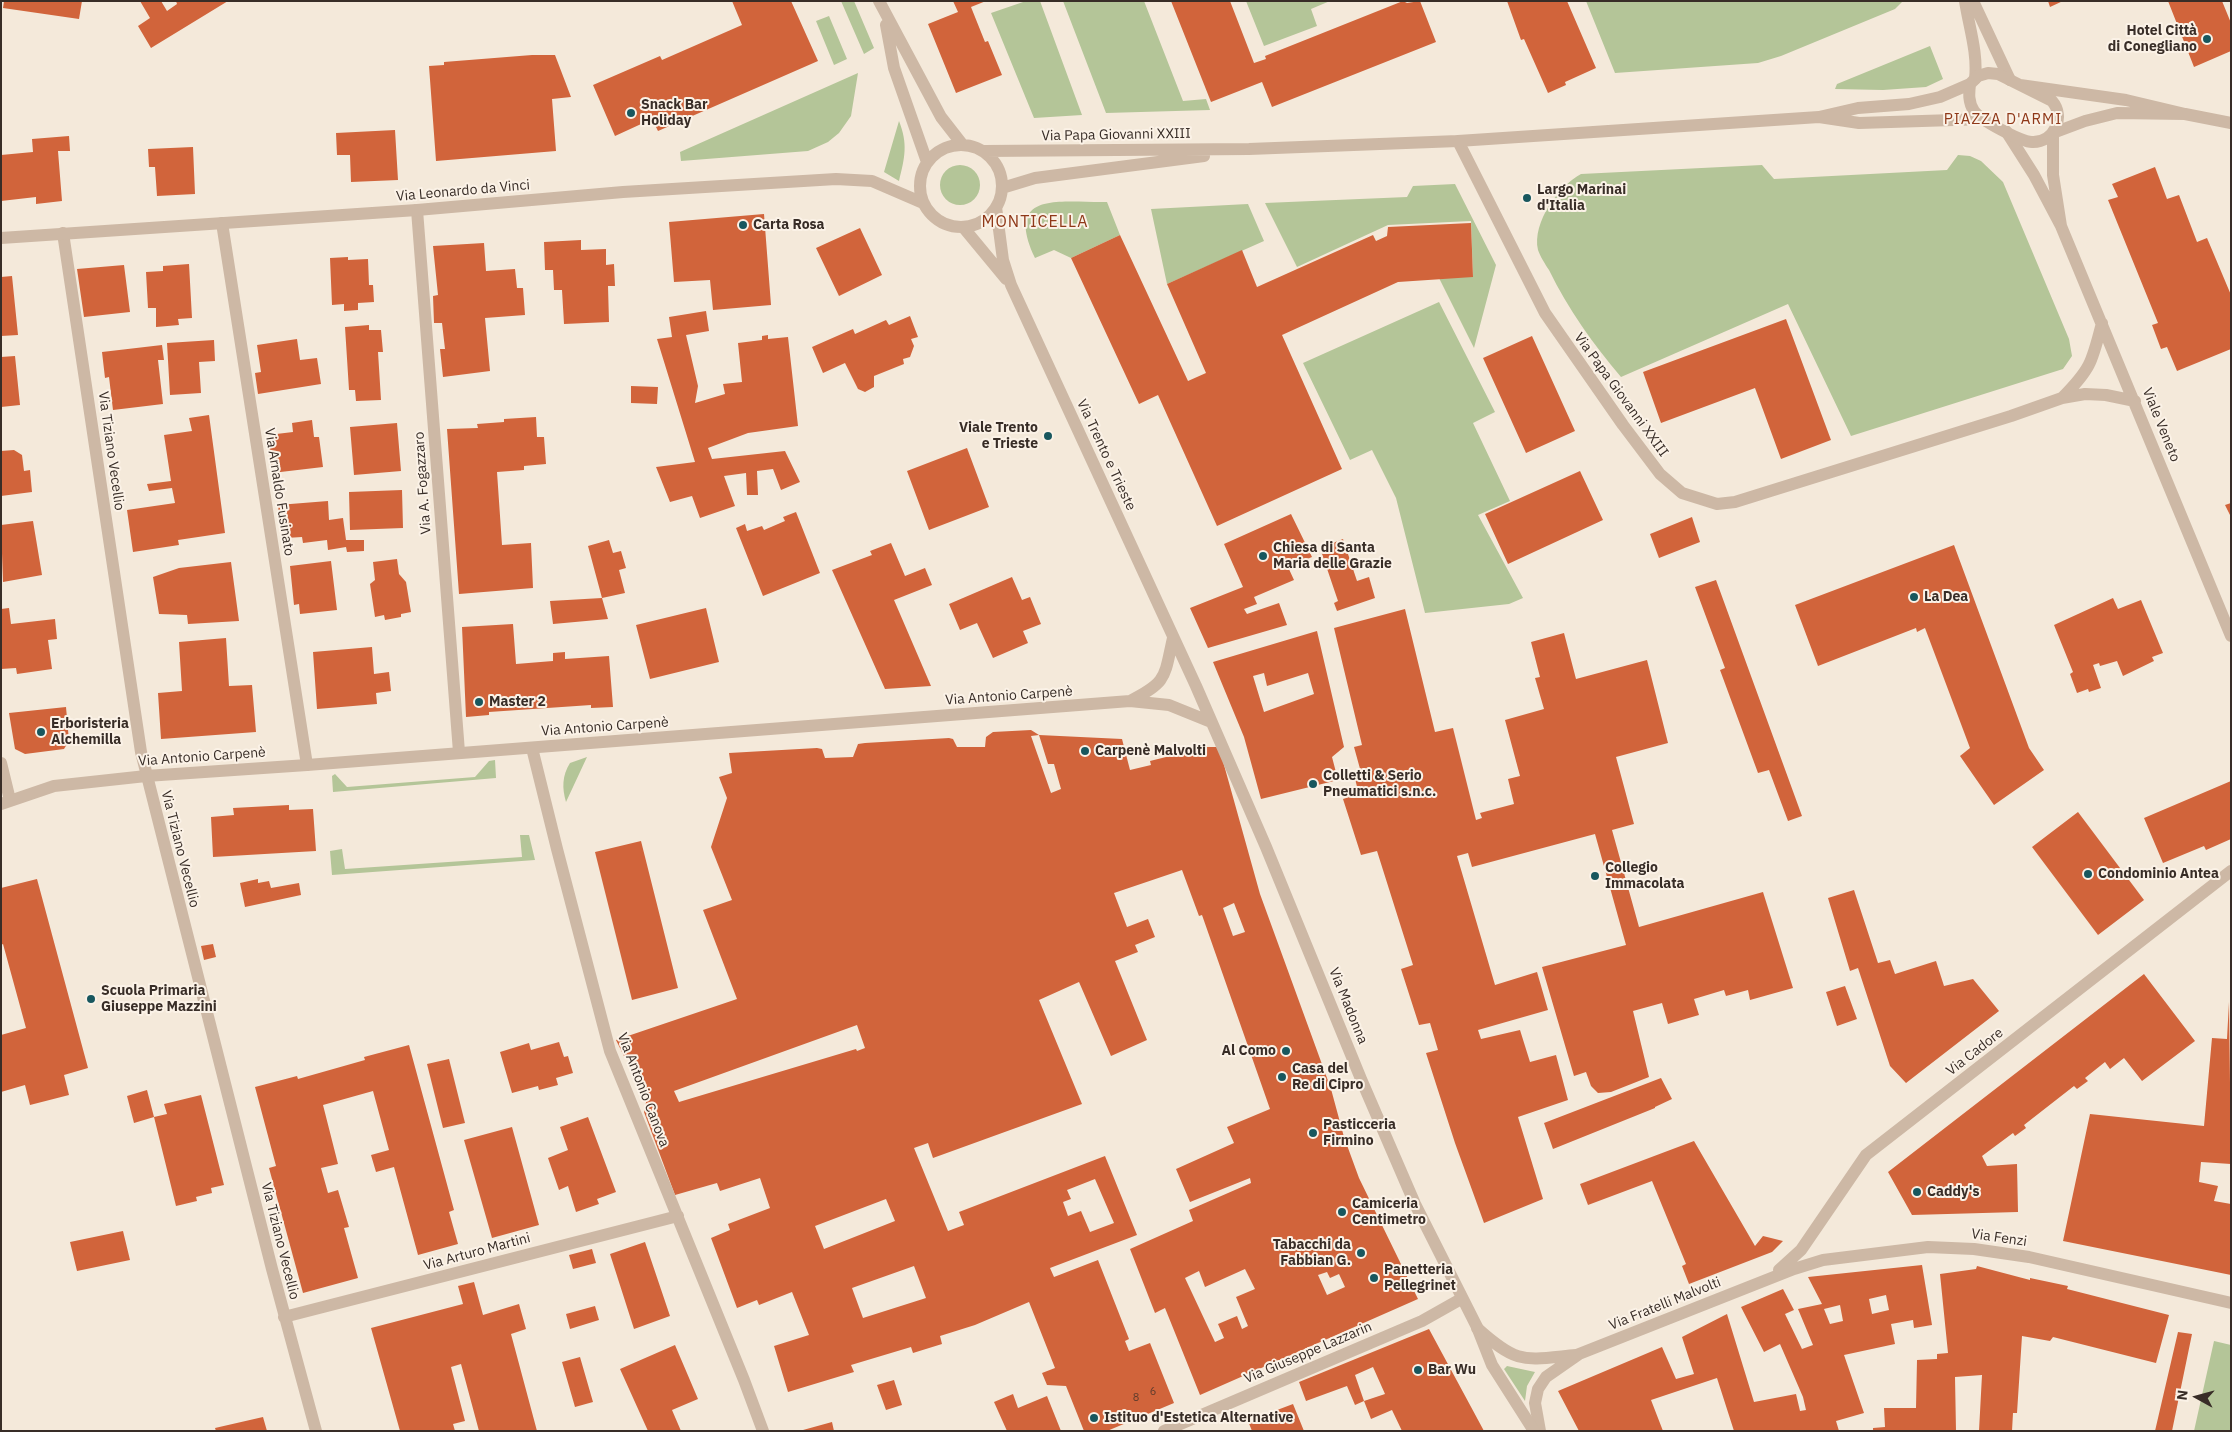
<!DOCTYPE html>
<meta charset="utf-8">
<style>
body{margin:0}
#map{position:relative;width:2232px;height:1432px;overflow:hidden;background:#f4e9da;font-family:"IBM Plex Sans",sans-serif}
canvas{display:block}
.frame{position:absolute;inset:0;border:2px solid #382d27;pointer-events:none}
.north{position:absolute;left:2172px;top:1372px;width:50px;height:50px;-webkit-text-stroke:4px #fbf2e7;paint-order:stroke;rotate:277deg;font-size:14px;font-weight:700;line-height:20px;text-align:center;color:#382d27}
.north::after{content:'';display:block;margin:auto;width:18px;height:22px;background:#382d27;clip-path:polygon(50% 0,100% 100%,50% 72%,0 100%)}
</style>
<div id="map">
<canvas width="2232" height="1432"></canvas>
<div class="frame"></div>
<div class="north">N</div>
</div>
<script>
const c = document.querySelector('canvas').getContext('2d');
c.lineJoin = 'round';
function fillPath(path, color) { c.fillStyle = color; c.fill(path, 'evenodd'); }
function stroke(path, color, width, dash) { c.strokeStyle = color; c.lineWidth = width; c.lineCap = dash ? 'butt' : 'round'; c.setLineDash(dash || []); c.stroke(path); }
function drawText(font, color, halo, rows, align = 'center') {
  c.font = font + ' "IBM Plex Sans",sans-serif'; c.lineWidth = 4; c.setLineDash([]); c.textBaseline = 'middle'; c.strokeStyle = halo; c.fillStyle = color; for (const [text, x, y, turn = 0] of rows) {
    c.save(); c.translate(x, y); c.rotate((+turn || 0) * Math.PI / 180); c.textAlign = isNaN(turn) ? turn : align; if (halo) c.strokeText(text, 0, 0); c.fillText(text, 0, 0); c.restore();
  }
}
const green = new Path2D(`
 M841,1H854L874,48L864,54Z
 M1026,1H1040L1082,115L1034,118L991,13Z
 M1063,1H1144L1183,101L1206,99L1210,110L1106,113Z
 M1246,1H1330L1311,9L1317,26L1264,46Z
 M1586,1H1903L1895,9L1781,56L1758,63L1615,73Z
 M829,16L847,59L834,65L816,21Z
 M1930,46L1943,79L1926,87L1883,90L1835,89L1837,84Z
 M858,73L851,116L839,133L828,142L808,151L681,161L680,152Z
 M899,121C908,144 905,157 899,181L884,172Z
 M1958,155L1970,156L1981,161L2003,182L2069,339L2072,356L2063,369L1851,436L1788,304L1621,377C1593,344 1568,309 1549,270C1545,264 1540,256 1538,250C1532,222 1559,186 1581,174L1762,165L1774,179L1947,170Z
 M940 185a20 20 0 1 1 40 0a20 20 0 1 1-40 0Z
 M1455,184L1496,265L1474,348L1439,278L1473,276L1471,221L1388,225L1297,267L1265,203L1407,197L1413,186Z
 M1107,202L1120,235L1071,258L1054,250L1035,258C1003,190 1061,203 1107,202Z
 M1248,204L1264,241L1167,284L1151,209Z
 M1439,302L1495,412L1473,423L1510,501L1478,515L1523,598L1509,604L1425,613L1396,498L1372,450L1350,460L1303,363Z
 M587,757L566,802C562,788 562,776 570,763Z
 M495,760L496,778L333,792L332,776L335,774L347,787L475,777L489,761Z
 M520,835H529L535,860L332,875L330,851L342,849L345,869L522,857Z
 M2214,1341L2231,1345V1431H2194Z
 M1507,1366L1535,1372L1527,1386L1525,1401L1504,1369Z`);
const building = new Path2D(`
 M4,1H82L79,19L3,8Z
 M140,1H161L167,11L177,4L176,1H228L151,48L138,26L150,18Z
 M732,1H791L818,61L658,131L652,119L615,136L593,85L660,56L662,60L742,25Z
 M953,1H986L971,7L985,42L988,41L1002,75L956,93L928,24L958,12Z
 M1171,1H1230L1254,63L1266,59L1265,56L1403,1L1407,3L1420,1L1436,42L1272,107L1262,82L1211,102Z
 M1507,1H1567L1596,68L1565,82L1566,85L1548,93L1524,39L1521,40Z
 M2048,1H2063L2050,7Z
 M2168,1H2222L2231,23V51L2194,67Z
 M532,55H555L571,97L552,99L556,151L436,161L429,66L444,65V62Z
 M395,130L398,180L351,182L350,155H337L336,133Z
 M69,136L70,151H58L62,201L36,204V197L1,201V155L33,152L32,139Z
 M193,147L195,194L157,196L155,167H149L148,149Z
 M2155,167L2167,199L2179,195L2197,242L2207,238L2231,295V349L2177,371L2167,347L2161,349L2152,325L2158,323L2108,200L2118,197L2112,184Z
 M764,214L771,305L713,310L710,280L674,282L669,222Z
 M1471,223L1473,277L1398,282L1282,335L1342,469L1217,526L1158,395L1139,404L1071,258L1120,235L1188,381L1206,373L1167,284L1242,250L1257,287L1373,235L1376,241L1387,236L1388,227Z
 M860,228L882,275L839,296L816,248Z
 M581,240V250L606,249V265L614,264L615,286H608L609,322L564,324L562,290H554L553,270H545L544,242Z
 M484,243L486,271L515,269L517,288H523L525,315L485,318L490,371L443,377L440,349H445L442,323H434L433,296L438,295L433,246Z
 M348,257V260L368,259L369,285H373L374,302L358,303V310L344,311V304L332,305L330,258Z
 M189,264L192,318L178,319L179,325L156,327V308H148L146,272L163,271V266Z
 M124,265L130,312L84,317L77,269Z
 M12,276L18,335L1,336V277Z
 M706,311L709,331L686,335L698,386L695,403L725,394L723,384L742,382L738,343L762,340V336L768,335V339L788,337L798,426L748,433L708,448L712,459L785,451L800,482L781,490L773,469L757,471L758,495H747L746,473L724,476L735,506L700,518L692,496L670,502L656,467L695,462L657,339L672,337L669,317Z
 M910,316L918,337L911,339L914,346L910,357L903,359L904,364L874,376V387L865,392L858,389L845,363L823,373L812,347L853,329L855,334L886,320L889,325Z
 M1786,319L1831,440L1781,459L1755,388L1661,423L1643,372Z
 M369,325V330H381L383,352H378L381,400L356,401L355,390H349L345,327Z
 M1532,336L1575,431L1526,453L1483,358Z
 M297,339L300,360L317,358L321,384L258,394L255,373L261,372L257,345Z
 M214,340L215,361L199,362L201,393L170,395L167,343Z
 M162,345L164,360H158L163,404L113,410L109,377L105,378L102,352Z
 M15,356L20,405L1,407V357Z
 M631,386L658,387L657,404L631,403Z
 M209,415L225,533L178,540L179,545L133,552L127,510L175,503L172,488L149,491L147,484L171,481L164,435L192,431L189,418Z
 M536,417L537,437H544L546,464L524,466V470L497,472L502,545L531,543L533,588L459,594L447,429L478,428L477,424L504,422V419Z
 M312,420L314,437H319L323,467L272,473L268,435L293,432L292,423Z
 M397,423L401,471L354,475L350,427Z
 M967,448L989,507L929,530L907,471Z
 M14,450L22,455L24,471L30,470L32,492L1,496V451Z
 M1580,471L1603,520L1508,564L1485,514Z
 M402,490L403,528L350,530L349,492Z
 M328,501L329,520L343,518L346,540H364V551L347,552L346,547L328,550L327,540L303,543L302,537L286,538L285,524H280L278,505Z
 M2231,503V517L2225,505Z
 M796,512L820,573L763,596L736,528L745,524L747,531L762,526L764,530L785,521L783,517Z
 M1291,514L1312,557L1288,567L1294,580L1254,597L1257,604L1244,609L1247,614L1279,603L1287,625L1208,648L1190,608L1243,587L1224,544Z
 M1692,517L1700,542L1659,558L1650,534Z
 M33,521L42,575L3,582L1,525Z
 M1343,539L1357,581L1369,577L1375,598L1337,611L1334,603L1338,601L1320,548Z
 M609,540L613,553L621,551L626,568L619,570L625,593L602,598L588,546Z
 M891,543L905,576L925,568L932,585L894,600L931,686L885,689L832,570L872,555L870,551Z
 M1954,545L2029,748L2044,770L1994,805L1960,756L1970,748L1925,628L1917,632L1916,628L1818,666L1795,605Z
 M397,559L399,574L406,582L411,612L401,614V617L385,620L384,615L375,617L370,584L375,580L373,562Z
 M331,561L337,610L300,614L299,604L294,605L290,566Z
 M231,562L239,621L188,624L187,615L159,614L153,577L179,568Z
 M1012,577L1022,600L1030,597L1041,624L1023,631L1028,643L993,658L977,623L960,630L949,604Z
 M1716,580L1802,816L1788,821L1769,770L1758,773L1720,670L1725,668L1695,587Z
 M602,598L608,619L553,624L550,601Z
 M2113,598L2118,609L2141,600L2163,653L2152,657L2154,661L2123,676L2117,661L2100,666L2099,663L2093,665L2101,688L2089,692L2088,689L2077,693L2070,674L2073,672L2054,625Z
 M9,608L11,624L55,619L57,639L48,640L52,669L17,674L16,668L1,669V609Z
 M706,608L719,662L650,679L636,625Z
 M1405,609L1435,732L1453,728L1476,820L1482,818L1480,813L1514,804L1508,779L1520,776L1505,720L1544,709L1535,678L1540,677L1531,642L1564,633L1576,679L1647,660L1668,743L1616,757L1634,824L1612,830L1639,927L1763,892L1793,988L1750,1000L1748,990L1726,996L1724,990L1694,999L1699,1015L1668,1024L1662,1003L1633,1011L1649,1077L1611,1092L1598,1093L1591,1086L1586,1072L1574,1076L1542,967L1626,945L1595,834L1472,867L1468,853L1457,856L1495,985L1537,972L1548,1010L1478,1030L1481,1039L1520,1030L1530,1062L1556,1055L1568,1100L1518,1117L1543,1199L1484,1223L1455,1143L1426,1053L1438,1050L1430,1023L1419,1025L1401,969L1413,965L1377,851L1361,855L1343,799L1359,794L1355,779L1362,776L1354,747L1362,745L1334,628Z
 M513,624L516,664L553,661V653L565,652V659L609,656L613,707L591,708V705L489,712V715L466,717L462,627Z
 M1317,631L1344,747L1332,757L1338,780L1261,799L1244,737L1213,662ZM1264,673L1267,686L1308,673L1314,694L1264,712L1253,676Z
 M226,638L229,686L252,685L256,732L161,739L158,693L182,691L179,642Z
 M372,647L374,674L389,672L391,691L376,693L377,704L317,709L313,652Z
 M66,707L69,741L64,749L25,754L15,749L9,713Z
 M1031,730L1039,735L1122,739L1130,770L1151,765L1150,761L1206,747H1219L1260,894L1331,1089L1344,1137L1359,1178L1418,1299L1200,1395L1165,1308L1155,1313L1130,1249L1193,1221L1189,1210L1251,1183L1250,1178L1190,1202L1176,1169L1234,1143L1227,1127L1270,1109L1202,915L1199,916L1182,870L1114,893L1127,927L1148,919L1155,937L1135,945L1138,952L1115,961L1147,1040L1111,1056L1079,982L1039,1000L1082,1104L933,1158L928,1143L914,1148L948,1231L964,1225L959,1212L1105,1156L1137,1235L1050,1268L1054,1277L1098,1260L1129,1339L1125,1341L1129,1351L1150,1343L1174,1403L1107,1431H1084L1066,1386L1047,1385L1042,1373L1055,1368L1029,1302L975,1325L940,1336L942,1344L913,1353L911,1347L851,1365L854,1372L788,1392L774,1346L809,1335L792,1292L759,1305L757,1300L737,1308L711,1238L730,1230L728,1224L770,1208L760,1178L720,1191L717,1183L675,1195L644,1112L648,1093L634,1062L624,1056L616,1040L737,999L703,910L732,900L711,847L727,798L719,777L732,773L729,753L817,748L822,749L825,758L853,757L858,744L865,743L949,738L953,739L957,747H985L986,737L993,732ZM1039,735L1048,764H1054L1061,789L1051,793L1031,736ZM1234,903L1245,932L1233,936L1223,908ZM857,1025L865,1048L857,1051L856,1049L679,1102L674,1091ZM1095,1179L1114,1223L1090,1232L1081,1211L1068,1216L1063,1202L1071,1199L1067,1190ZM886,1199L895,1221L824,1249L815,1226ZM914,1266L926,1298L863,1318L852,1288ZM1245,1269L1255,1289L1236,1297L1248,1326L1242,1329L1237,1316L1218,1324L1224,1338L1215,1342L1185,1278L1199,1271L1205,1287ZM1327,1272L1330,1278L1339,1274L1345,1287L1327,1295L1318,1275Z
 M2231,781V839L2206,850L2204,846L2163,863L2144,818Z
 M289,805V810L313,809L316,851L213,857L211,817L234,815L233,808Z
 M2078,812L2144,900L2098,935L2032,847Z
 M641,841L678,988L632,1000L595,852Z
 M37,879L88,1068L64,1075L69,1095L30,1105L25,1085L1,1092V1035L26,1028L3,944L1,945V888Z
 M258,879V883L269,881L271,888L299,883L301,895L245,907L240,883Z
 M1854,890L1878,963L1890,960L1895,974L1936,961L1944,986L1973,979L1999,1011L1906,1083L1890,1066L1858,968L1850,971L1828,898Z
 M213,944L216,957L204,960L201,946Z
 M2144,974L2195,1041L2142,1081L2124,1058L2110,1069L2105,1062L2085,1078L2088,1081L2077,1089L2074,1086L2024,1125L2026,1128L2015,1136L2013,1133L1982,1156L1987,1166L2017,1164L2018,1212L1912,1215L1888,1172Z
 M1845,986L1857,1019L1837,1026L1826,992Z
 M2229,1002L2231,1164L2201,1162L2199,1182L2218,1186L2214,1201L2231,1204V1275L2063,1241L2090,1114L2204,1126L2212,1038L2227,1039Z
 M559,1042L564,1057L568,1056L573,1073L556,1078L558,1085L539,1090L538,1086L512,1093L500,1052L529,1043L531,1050Z
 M409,1045L454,1210L449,1212L458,1244L418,1255L394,1167L376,1172L371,1155L389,1150L373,1091L323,1105L338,1164L321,1168L328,1193L338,1190L349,1227L344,1228L358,1278L303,1293L269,1168L276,1166L255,1087L297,1076L298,1079L365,1060L364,1057Z
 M449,1059L465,1123L443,1128L427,1064Z
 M1661,1078L1672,1099L1655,1107V1108L1553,1149L1544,1123Z
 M147,1090L154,1117L167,1114L164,1104L201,1095L224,1185L211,1188L212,1193L196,1197L197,1201L176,1206L154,1117L134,1123L127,1096Z
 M588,1117L616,1192L597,1199L599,1204L576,1212L568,1186L559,1190L548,1158L568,1150L560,1127Z
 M512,1127L539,1225L492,1238L464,1140Z
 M1694,1141L1755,1246L1763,1236L1783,1241L1772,1252L1689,1284L1682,1266L1686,1264L1652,1181L1588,1205L1580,1184Z
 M123,1231L130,1260L77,1271L70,1242Z
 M645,1242L670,1316L634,1329L610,1254Z
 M592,1249L596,1263L573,1269L569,1255Z
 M1922,1265L1932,1325L1914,1328L1913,1320L1891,1324L1895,1344L1844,1355L1864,1413L1836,1421L1839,1431H1734L1717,1378L1651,1400L1663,1431H1579L1558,1391L1662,1347L1676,1379L1694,1374L1682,1337L1727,1314L1754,1402L1796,1394L1800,1411L1806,1410L1803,1397L1780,1344L1764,1352L1741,1307L1783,1289L1794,1310L1785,1314L1802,1349L1813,1345L1798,1309L1822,1304L1808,1277ZM1886,1295L1889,1310L1872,1314L1869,1299ZM1840,1305L1843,1321L1830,1324L1824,1309Z
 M1977,1266L2030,1280V1278L2068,1286L2067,1289L2169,1315L2156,1363L2053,1337L2050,1341L2022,1336L2017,1413H2013L2012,1431H1979L1982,1375L1955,1377L1956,1431H1873V1428L1885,1427L1884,1408H1916L1917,1360L1937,1359V1354L1948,1353L1940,1274L1976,1269Z
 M474,1282L483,1315L519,1304L526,1329L511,1334L537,1431H479L461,1364L451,1367L465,1421L453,1424L455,1431H400L371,1328L463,1304L458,1286Z
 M595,1306L599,1320L570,1329L566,1314Z
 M1429,1329L1484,1431H1402L1392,1410L1371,1419L1364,1401L1355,1405L1347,1386L1306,1401L1299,1382ZM1373,1367L1385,1394L1364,1401L1355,1375Z
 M2178,1332L2192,1334L2172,1431H2155Z
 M675,1345L698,1399L672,1410L681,1431H648L620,1369Z
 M580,1357L593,1402L575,1407L562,1362Z
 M894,1380L902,1405L886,1410L877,1385Z
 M1013,1394L1018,1408L1047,1396L1061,1431H1007L994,1402Z
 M1293,1404L1304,1431H1252L1248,1421Z
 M263,1417L267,1431H216L215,1428Z
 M832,1422L834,1431H803V1430Z`);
const minor = new Path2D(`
 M1965,1C1969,27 1978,53 1975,79
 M1973,1L2010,80
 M2006,131L2034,175L2061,226L2053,175V133
 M1458,141L1545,313L1623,425L1660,474L1682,493L1717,504L1735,502L2011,416L2062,398L2085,394L2106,395L2135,401
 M417,210L459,752
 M222,223L307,765
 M2061,226L2231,636
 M63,233L141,752L272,1269L316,1431
 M2062,398C2091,369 2092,362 2102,323
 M532,748L557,849L610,1051L744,1380L763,1431
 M1,763L10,800
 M1779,1270L1801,1250L1866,1155L2231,871
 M284,1317L678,1216
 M1477,1328C1518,1365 1523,1360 1576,1355
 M1164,1431L1422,1321L1461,1299
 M1540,1431L1535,1403L1538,1389L1546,1377L1579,1354L1794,1269L1823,1260L1928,1247L1974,1249L2029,1257L2231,1303`);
const tertiary = new Path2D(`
 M879,1L941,117L962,144
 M886,25L894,68L927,162
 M1988,73L1998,74L2052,101C2066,117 2054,143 2032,142C2021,142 1979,119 1974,111C1968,102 1969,93 1970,84L1978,76Z
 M1970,84L1940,97L1909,104L1858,108L1819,117L1859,123L1985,119
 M2020,85L2126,100L2185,114L2117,113L2085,121L2053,133
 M2185,114L2231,123
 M920 186a41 41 0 1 1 82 0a41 41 0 1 1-82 0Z
 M984,151L1249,149L1458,141L1819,117
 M1002,188L1035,178L1204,156
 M996,207L1003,260L1011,285L1196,686L1266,847L1361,1079L1415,1204L1477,1327L1492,1365L1534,1431
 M963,227L1006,279
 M1,238L417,210L623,192L836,179L872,181L923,203
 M1130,701C1168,682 1164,677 1173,638
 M1,804L54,786L146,776L307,765L1130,701L1169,705L1211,722`);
const markers = [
 [2207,39,5,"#18575e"],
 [631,113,5,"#18575e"],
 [1527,198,5,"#18575e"],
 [743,225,5,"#18575e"],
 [1048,436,5,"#18575e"],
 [1263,556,5,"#18575e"],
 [1914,597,5,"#18575e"],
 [479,702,5,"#18575e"],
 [41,732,5,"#18575e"],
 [1085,751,5,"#18575e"],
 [1313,784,5,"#18575e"],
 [2088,874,5,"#18575e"],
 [1595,876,5,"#18575e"],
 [91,999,5,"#18575e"],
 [1286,1051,5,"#18575e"],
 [1282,1077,5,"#18575e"],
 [1313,1133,5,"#18575e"],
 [1917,1192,5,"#18575e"],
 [1342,1212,5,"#18575e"],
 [1361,1253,5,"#18575e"],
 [1374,1278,5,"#18575e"],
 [1418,1370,5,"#18575e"],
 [1094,1418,5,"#18575e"]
];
const numberNames = [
 ["6",1153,1392],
 ["8",1136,1398]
];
const poiNames = [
 ["Hotel Città",2197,31,"right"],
 ["di Conegliano",2197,47,"right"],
 ["Snack Bar",641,105],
 ["Holiday",641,121],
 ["Largo Marinai",1537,190],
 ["d'Italia",1537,206],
 ["Carta Rosa",753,225],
 ["Viale Trento",1038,428,"right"],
 ["e Trieste",1038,444,"right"],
 ["Chiesa di Santa",1273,548],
 ["Maria delle Grazie",1273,564],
 ["La Dea",1924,597],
 ["Master 2",489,702],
 ["Erboristeria",51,724],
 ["Alchemilla",51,740],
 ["Carpenè Malvolti",1095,751],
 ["Colletti & Serio",1323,776],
 ["Pneumatici s.n.c.",1323,792],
 ["Collegio",1605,868],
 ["Immacolata",1605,884],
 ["Condominio Antea",2098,874],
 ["Scuola Primaria",101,991],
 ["Giuseppe Mazzini",101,1007],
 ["Al Como",1276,1051,"right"],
 ["Casa del",1292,1069],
 ["Re di Cipro",1292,1085],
 ["Pasticceria",1323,1125],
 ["Firmino",1323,1141],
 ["Caddy's",1927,1192],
 ["Camiceria",1352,1204],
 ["Centimetro",1352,1220],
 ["Tabacchi da",1351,1245,"right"],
 ["Fabbian G.",1351,1261,"right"],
 ["Panetteria",1384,1270],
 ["Pellegrinet",1384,1286],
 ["Bar Wu",1428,1370],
 ["Istituo d'Estetica Alternative",1104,1418]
];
const streetNames = [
 ["Via Papa Giovanni XXIII",1116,135,-1],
 ["Via Leonardo da Vinci",463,191,-5],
 ["Via Papa Giovanni XXIII",1621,395,54],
 ["Viale Veneto",2161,425,68],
 ["Via Tiziano Vecellio",111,451,82],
 ["Via Trento e Trieste",1106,455,65],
 ["Via A. Fogazzaro",423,483,-94],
 ["Via Arnaldo Fusinato",279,492,81],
 ["Via Antonio Carpenè",1009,696,-4],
 ["Via Antonio Carpenè",605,727,-4],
 ["Via Antonio Carpenè",202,757,-4],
 ["Via Tiziano Vecellio",180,849,76],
 ["Via Madonna",1348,1006,68],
 ["Via Cadore",1975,1052,-38],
 ["Via Antonio Canova",643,1090,69],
 ["Via Fenzi",1999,1238,8],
 ["Via Tiziano Vecellio",280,1241,76],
 ["Via Arturo Martini",477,1252,-15],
 ["Via Fratelli Malvolti",1665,1304,-22],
 ["Via Giuseppe Lazzarin",1308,1353,-23]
];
const neighbourhoodNames = [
 ["PIAZZA D'ARMI",2003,120]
];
const quarterNames = [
 ["MONTICELLA",1035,222]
];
fillPath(green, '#b4c598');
fillPath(building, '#d1643b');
stroke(minor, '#cdb8a5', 12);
stroke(tertiary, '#cdb8a5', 12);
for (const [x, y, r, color] of markers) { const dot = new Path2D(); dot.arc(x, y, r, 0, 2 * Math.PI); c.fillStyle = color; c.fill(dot); stroke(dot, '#fbf2e7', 2); }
drawText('11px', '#5e3b2c', null, numberNames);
drawText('bold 14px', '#382d27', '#fbf2e7', poiNames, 'left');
drawText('14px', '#382d27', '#fbf2e7', streetNames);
c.letterSpacing = '1px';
drawText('15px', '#8f3818', '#fbf2e7', neighbourhoodNames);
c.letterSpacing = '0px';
c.letterSpacing = '1px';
drawText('16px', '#8f3818', '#fbf2e7', quarterNames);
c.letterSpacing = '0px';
</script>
